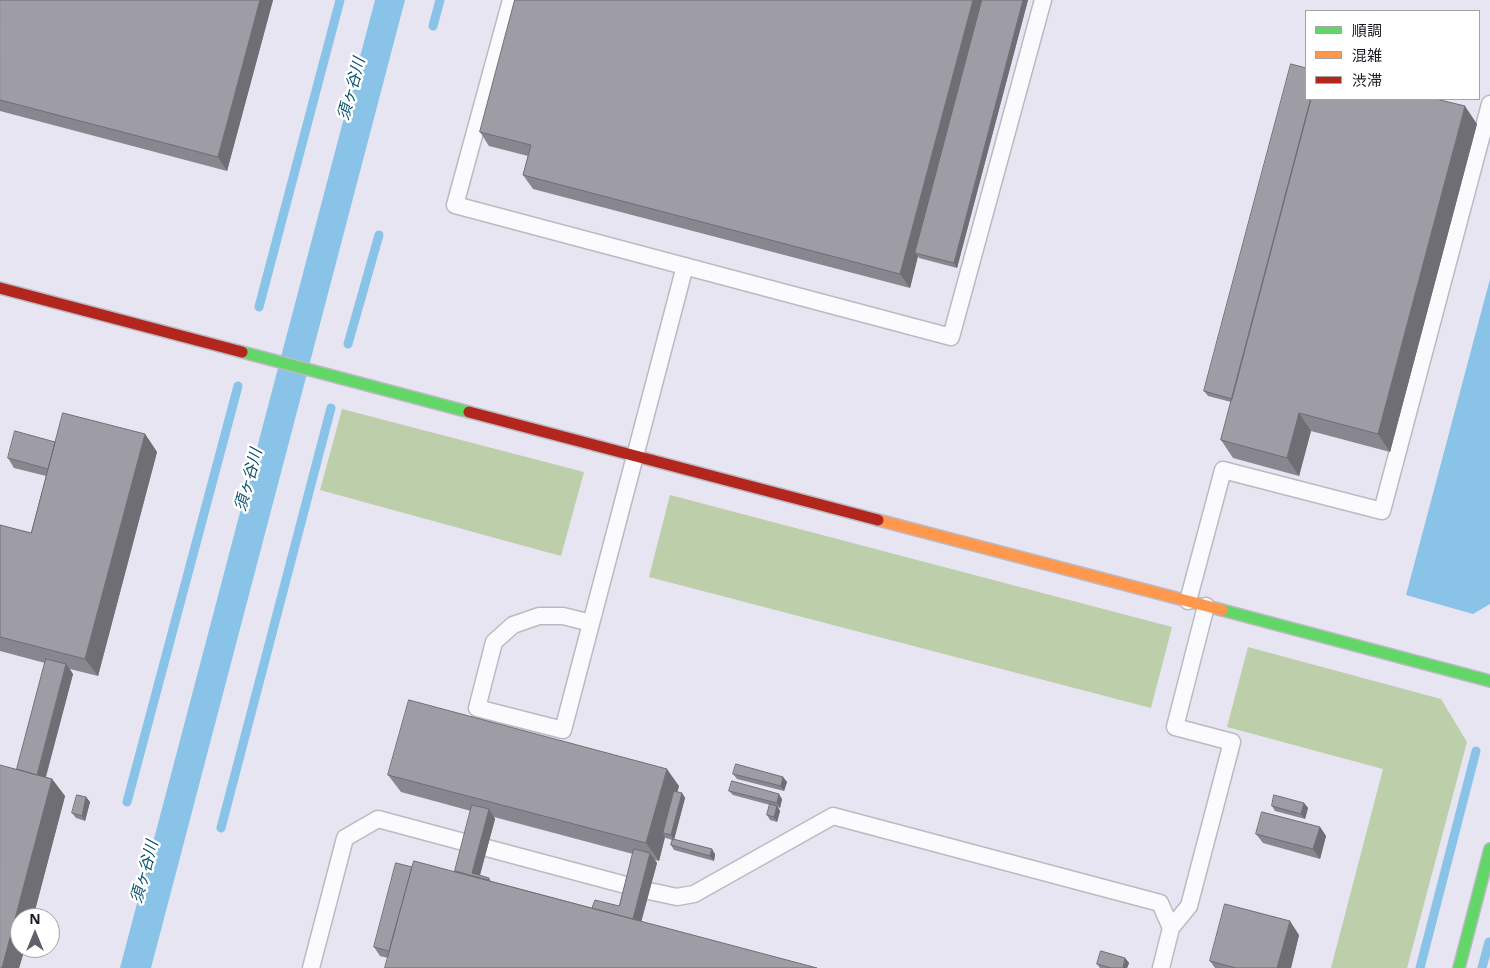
<!DOCTYPE html>
<meta charset="utf-8">
<style>
body{margin:0}
#map{position:relative;width:1490px;height:968px;overflow:hidden;background:#e6e5f1;font-family:"Noto Sans","Noto Sans JP",sans-serif}
canvas{display:block}
.legend{position:absolute;left:1305px;top:10px;width:175px;height:90px;box-sizing:border-box;background:#fff;border:1px solid #a3a3a6;margin:0;padding:6px 9px;list-style:none;font-size:15px;color:#1a1821}
.legend li{display:flex;align-items:center;gap:10px;height:25px}
.legend b{width:25px;border:1px solid #a3a3a6}
.north{position:absolute;left:10px;top:908px;width:50px;height:50px;box-sizing:border-box;background:#fff;border:1px solid #a3a3a6;border-radius:50%;rotate:0deg;font-size:14px;font-weight:700;line-height:20px;text-align:center;color:#1a1821}
.north::after{content:'';display:block;margin:auto;width:18px;height:22px;background:#61606a;clip-path:polygon(50% 0,100% 100%,50% 72%,0 100%)}
</style>
<div id="map">
<canvas width="1490" height="968"></canvas>
<ul class="legend">
<li><b style="height:6px;background:#63d668"></b>順調</li>
<li><b style="height:6px;background:#ff974d"></b>混雑</li>
<li><b style="height:6px;background:#b3261e"></b>渋滞</li>
</ul>
<div class="north">N</div>
</div>
<script>
const c = document.querySelector('canvas').getContext('2d');
c.lineJoin = 'round';
function fillPath(path, color) { c.fillStyle = color; c.fill(path, 'evenodd'); }
function stroke(path, color, width, dash) { c.strokeStyle = color; c.lineWidth = width; c.lineCap = dash ? 'butt' : 'round'; c.setLineDash(dash || []); c.stroke(path); }
function drawText(font, color, halo, rows, align = 'center') {
  c.font = font + ' "Noto Sans","Noto Sans JP",sans-serif'; c.lineWidth = 5; c.setLineDash([]); c.textBaseline = 'middle'; c.strokeStyle = halo; c.fillStyle = color; for (const [text, x, y, turn = 0] of rows) {
    c.save(); c.translate(x, y); c.rotate((+turn || 0) * Math.PI / 180); c.textAlign = isNaN(turn) ? turn : align; if (halo) c.strokeText(text, 0, 0); c.fillText(text, 0, 0); c.restore();
  }
}
const forest = new Path2D(`
 M342,409L584,472L561,556L320,490Z
 M670,495L1172,627L1151,708L649,577Z
 M1248,647L1441,699L1467,742L1407,968H1331L1383,769L1227,727Z`);
const water = new Path2D(`
 M375,0H405L151,968H120Z
 M1490,279V604L1473,614L1406,595Z`);
const stream = new Path2D(`
 M433,26L440,0
 M259,307L340,0
 M348,344L379,235
 M127,802L238,386
 M221,828L331,408
 M1420,968L1476,751
 M1482,968L1489,942`);
const lane = new Path2D(`
 M511,0L455,205L951,337L1043,0
 M1188,601L1223,470L1382,511L1490,104
 M591,623L563,616H539L513,625L494,642L477,708L563,730C604,575 644,421 685,266
 M487,848L633,887
 M649,891L677,897L694,894L833,816L1160,903L1171,928L1161,968
 M1171,928L1189,906L1232,742L1175,727L1206,606
 M311,968L345,838L378,819L471,844`);
const fast = new Path2D(`
 M242,352L469,412
 M1222,610L1490,681
 M1459,968L1490,849`);
const slow = new Path2D(`
 M878,520L1222,610`);
const jam = new Path2D(`
 M0,288L242,352
 M469,412L878,520`);
const wall = new Path2D(`
 M0,0H273L227,171L0,111Z
 M515,0H1028L957,268L919,258L918,256L910,288L533,189L523,175L528,156L489,146L480,132Z
 M1477,124L1390,452L1311,431L1299,476L1233,458L1221,440L1231,402L1208,396L1204,391Z
 M145,434L157,452L98,676L70,669L73,674L46,777L52,779L65,796L33,918H20V948H25L19,968H0L17,769L45,663L0,651V525L31,533L46,476L14,468L8,458L55,442Z
 M733,774L783,777L787,782L784,791L737,779Z
 M388,775L679,786L677,792L682,793L685,798L674,839L715,854L714,861L674,850L671,845L672,840L666,838L665,837L659,861L655,860L657,863L641,921L388,958L380,956L374,947L455,871L471,811L401,792ZM494,817L633,854L619,906L593,908L491,881L489,878L480,875L495,819Z
 M729,791L782,799L780,808L778,807L780,811L777,822L770,820L767,815L770,805L733,795Z
 M86,797L90,802L85,821L76,818L72,813Z
 M1304,803L1308,808L1305,819L1275,811L1272,806Z
 M1320,827L1326,836L1320,859L1263,843L1256,834Z
 M1299,935L1291,968H1215L1210,961Z
 M1125,958L1129,963L1127,968H1100L1097,964Z`);
const shadedWall = new Path2D(`
 M260,0H273L227,171L218,157Z
 M973,0H986L915,253L918,256L910,288L900,274Z
 M1023,0H1028L957,268L954,263Z
 M1465,106L1477,124L1390,452L1378,434Z
 M1299,413L1311,431L1299,476L1287,458Z
 M145,434L157,452L98,676L85,659Z
 M66,664L73,674L43,787L37,777Z
 M667,769L679,786L666,834L663,833L665,837L659,861L646,843Z
 M783,777L787,782L784,791L781,786Z
 M52,779L65,796L33,918H20V948H25L19,968H2Z
 M682,793L685,798L674,840L671,835Z
 M779,794L782,799L780,808L777,803Z
 M86,797L90,802L85,821L82,816Z
 M1304,803L1308,808L1305,819L1301,814Z
 M777,806L780,811L777,822L774,817Z
 M489,809L495,819L478,882L472,873Z
 M1320,827L1326,836L1320,859L1313,849Z
 M712,849L715,854L714,861L710,856Z
 M650,853L657,863L638,934L631,925Z
 M1290,921L1299,935L1291,968H1277Z
 M1125,958L1129,963L1127,968H1123Z`);
const building = new Path2D(`
 M0,0H260L218,157L0,100Z
 M515,0H973L900,274L523,175L531,145L480,132Z
 M982,0H1023L954,263L915,253Z
 M1291,64L1306,68V99H1311L1232,399L1204,391Z
 M1311,99H1436L1465,106L1378,434L1299,413L1287,458L1221,440Z
 M63,413L145,434L85,659L0,637V525L31,533Z
 M15,431L55,442L48,469L8,458Z
 M46,659L66,664L37,775L17,769Z
 M409,700L667,769L646,843L388,775Z
 M736,764L783,777L781,786L733,774Z
 M0,765L52,779L2,968H0Z
 M732,781L779,794L777,803L729,791Z
 M674,791L682,793L671,835L663,833Z
 M77,795L86,797L82,816L72,813Z
 M1274,795L1304,803L1301,814L1272,806Z
 M770,804L777,806L774,817L767,815Z
 M472,805L489,809L472,873L489,878L488,880L455,871Z
 M1262,812L1320,827L1313,849L1256,834Z
 M673,839L712,849L710,856L671,845Z
 M634,849L650,853L633,919L592,908L595,900L619,906Z
 M414,861L817,968H385Z
 M396,863L412,867L389,951L374,947Z
 M1225,904L1290,921L1277,968H1236L1210,961Z
 M1101,951L1125,958L1123,968H1111L1097,964Z`);
const waterNames = [
 ["須ヶ谷川",352,89,-75],
 ["須ヶ谷川",249,480,-75],
 ["須ヶ谷川",145,872,-75]
];
fillPath(forest, '#bdceab');
fillPath(water, '#89c3e7');
stroke(stream, '#89c3e7', 9);
stroke(lane, '#bbbac4', 19);
stroke(fast, '#bbbac4', 14);
stroke(slow, '#bbbac4', 14);
stroke(jam, '#bbbac4', 14);
stroke(lane, '#fbfbfd', 16);
stroke(fast, '#63d668', 11);
stroke(slow, '#ff974d', 11);
stroke(jam, '#b3261e', 11);
fillPath(wall, '#88878f');
fillPath(shadedWall, '#6f6e74');
fillPath(building, '#9e9da6');
stroke(building, '#6f6e74', 1);
drawText('italic 16px', '#094f6e', '#fff', waterNames);
</script>
